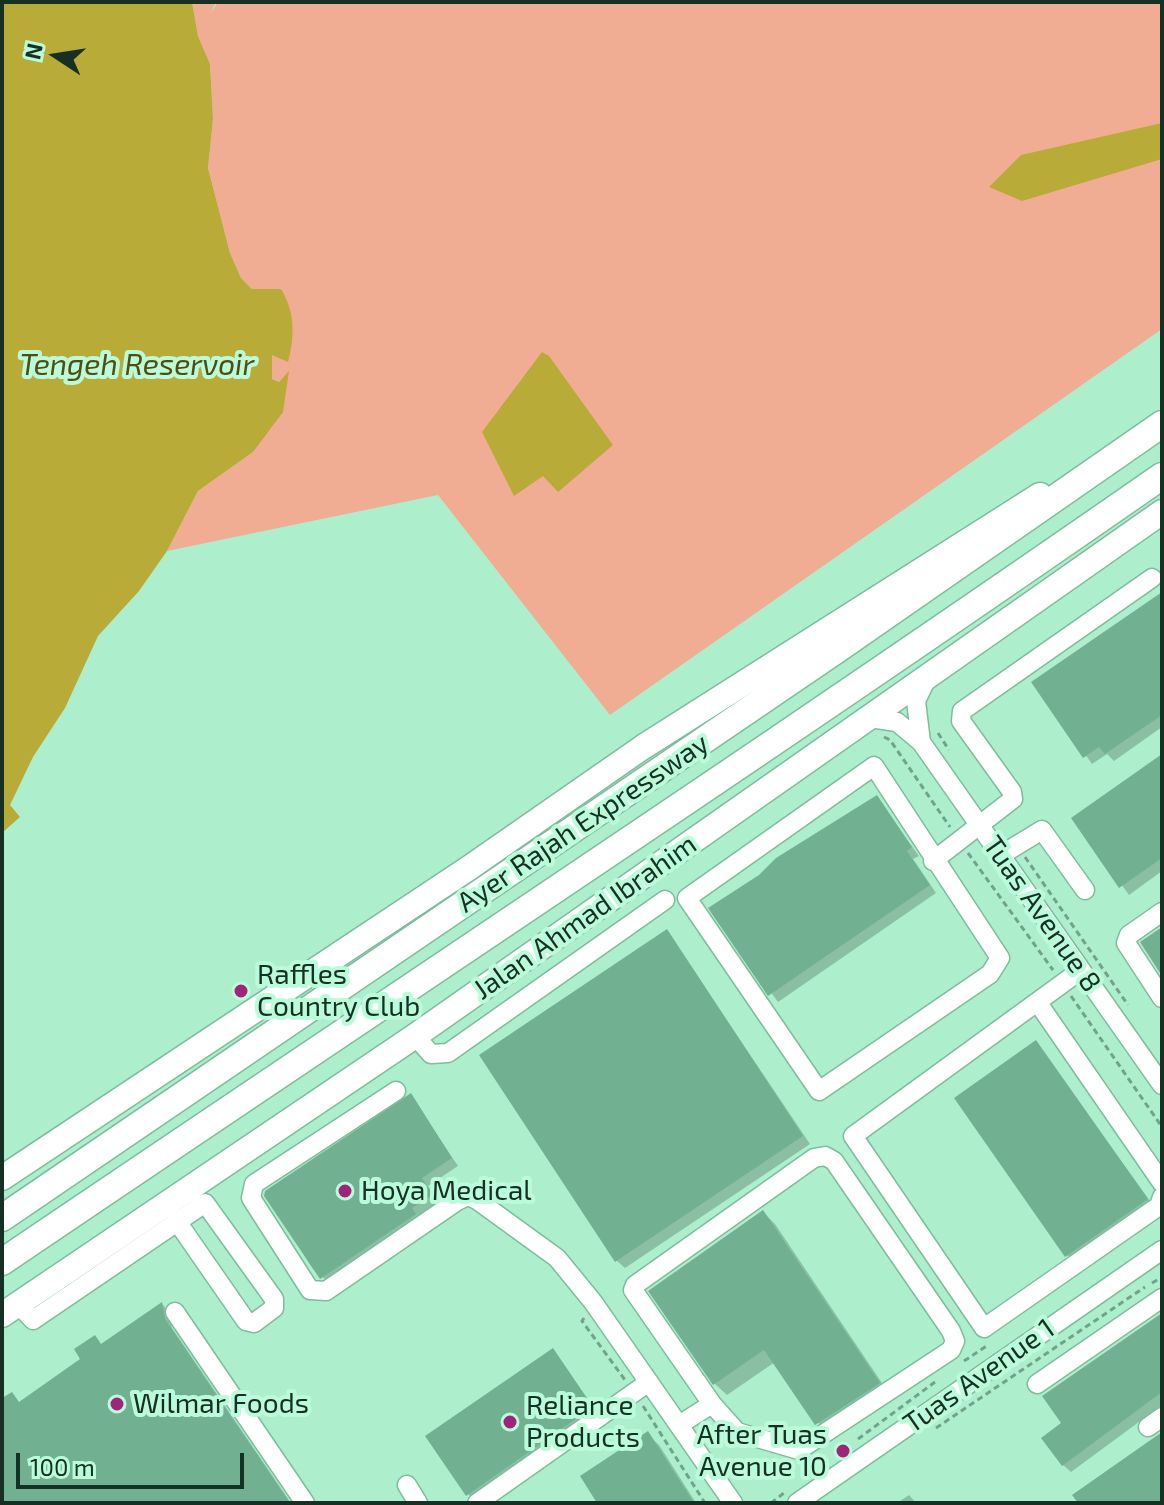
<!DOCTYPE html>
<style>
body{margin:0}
#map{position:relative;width:1164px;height:1505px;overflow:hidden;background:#adefcd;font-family:"Exo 2",sans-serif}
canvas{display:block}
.frame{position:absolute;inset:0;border:4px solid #163024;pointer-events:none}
.north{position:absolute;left:16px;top:16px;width:80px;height:80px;-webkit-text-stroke:6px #bafcda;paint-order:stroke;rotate:282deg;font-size:22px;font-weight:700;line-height:32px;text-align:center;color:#163024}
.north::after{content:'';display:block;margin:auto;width:28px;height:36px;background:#163024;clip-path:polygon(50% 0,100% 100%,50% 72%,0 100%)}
.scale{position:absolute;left:16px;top:1453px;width:228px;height:36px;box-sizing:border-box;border:4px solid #163024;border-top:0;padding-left:10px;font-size:24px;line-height:28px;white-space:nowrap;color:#163024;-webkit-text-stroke:6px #bafcda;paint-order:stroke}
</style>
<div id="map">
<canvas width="1164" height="1505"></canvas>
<div class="frame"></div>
<div class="north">N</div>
<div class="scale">100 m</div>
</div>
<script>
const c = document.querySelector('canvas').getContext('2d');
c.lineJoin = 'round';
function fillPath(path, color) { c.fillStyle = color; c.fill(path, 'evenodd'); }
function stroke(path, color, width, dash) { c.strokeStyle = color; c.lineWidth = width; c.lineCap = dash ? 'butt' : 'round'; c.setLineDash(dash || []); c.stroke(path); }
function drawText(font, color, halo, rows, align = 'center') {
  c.font = font + ' "Exo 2",sans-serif'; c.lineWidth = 8; c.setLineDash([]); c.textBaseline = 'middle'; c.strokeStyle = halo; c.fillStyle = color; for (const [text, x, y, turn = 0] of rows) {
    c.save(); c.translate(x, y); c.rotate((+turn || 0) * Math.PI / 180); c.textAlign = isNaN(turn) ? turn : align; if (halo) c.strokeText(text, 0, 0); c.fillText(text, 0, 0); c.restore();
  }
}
const green = new Path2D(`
 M192,2H216L210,14L218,2H1162V329L610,715L438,495L167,551L198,491L253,452L288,373L279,382L272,379V354L252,289L241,278L230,253L208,168L213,119L210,64L198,36Z`);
const water = new Path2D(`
 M2,2H192L198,36L210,64L213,119L208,168L230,253L241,278L252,289H281C295,312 295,336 288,362L272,355V379L279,382L289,371L283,412L253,452L198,491L167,551L139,591L98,636L65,708L33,757L10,805L20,817L2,833Z
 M1162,123V159L1022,201L989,187L1021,155Z
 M542,352L549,356L613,445L558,492L543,476L514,496L482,432Z`);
const shadow = new Path2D(`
 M1162,594V727L1114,761L1107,754L1092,764L1034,683Z
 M1162,757V871L1129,895L1074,819Z
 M877,798L919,856L913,859L936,893L778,1002L711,909Z
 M667,931L810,1144L625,1268L617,1261Z
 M1036,1043L1158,1212L1079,1267L1067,1255Z
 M411,1096L458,1166L428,1186L439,1203L332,1285L313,1269L266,1195Z
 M763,1212L775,1224L890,1395L828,1436L775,1362L727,1395L715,1384Z
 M162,1304L169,1312L172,1328L291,1503H2V1401L20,1403Z
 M1162,1315V1405L1071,1472L1063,1465L1064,1424Z
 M553,1350L599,1415L475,1502L468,1494Z
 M647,1434L659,1445L696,1503H600Z
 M909,1495L916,1503H897Z`);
const building = new Path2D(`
 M1162,592V715L1105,754L1099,747L1083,758L1031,682Z
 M1162,754V858L1119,888L1071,818Z
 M877,795L912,847L907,851L930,885L768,996L708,908L759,875L776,858Z
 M1162,927V976L1140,942Z
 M667,929L803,1136L615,1262L479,1055Z
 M1036,1040L1148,1199L1065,1257L954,1098Z
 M411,1093L452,1158L422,1178L433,1195L412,1208L416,1214L320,1279L264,1196L265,1191Z
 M763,1210L880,1383L815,1425L764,1350L713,1385L648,1291Z
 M162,1302L165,1319L290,1503H2V1398L12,1392L19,1402L80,1359L74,1349L95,1335L101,1344Z
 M1162,1313V1392L1062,1466L1041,1438L1061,1423L1042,1396Z
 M553,1348L593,1407L466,1496L425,1436Z
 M648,1431L694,1503H597L580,1476Z
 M1162,1432V1503H1078L1072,1495Z`);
const path = new Path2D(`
 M938,733L949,750
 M884,737L890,740L950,827
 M968,853L1053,970
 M1025,857L1128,1005
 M1071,996L1162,1127
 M1152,1283L1162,1277
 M584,1318L582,1321L625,1380
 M964,1361L988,1345
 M643,1406L705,1503
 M936,1428L1145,1287
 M858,1439L935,1382
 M771,1503L784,1493`);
const minor = new Path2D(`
 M870,718L897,722L921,742L1162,1085
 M921,742L916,701L926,680
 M874,766L1000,958L990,974L819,1091L687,898Z
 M1001,855L1042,830L1085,890
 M933,861L1013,799L1012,792L961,721L962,711L1152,578
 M1162,912L1129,935L1126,943L1162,998
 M1081,970L853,1136L984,1328L1159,1206L1162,1197
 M1038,1003L1162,1183
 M415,1036L431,1054L448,1053L665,900
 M396,1091L254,1184L251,1198L310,1290L326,1291L457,1201L468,1196L477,1200L557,1258L593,1302L733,1503
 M825,1156L834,1161L951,1331L955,1341L951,1350L799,1450L737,1432L712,1404L633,1290L635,1285L814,1158Z
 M18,1304L33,1320L205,1203L274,1299V1308L254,1323L246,1321L176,1220
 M175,1312L305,1503
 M1037,1384L1162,1298
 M679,1425L712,1404
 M1148,1427L1162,1417
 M407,1485L418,1503
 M477,1503L649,1382
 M797,1503L1162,1250`);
const major = new Path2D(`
 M2,1178L469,868L643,747L1040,495
 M2,1315L415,1036L1162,512`);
const highway = new Path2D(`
 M2,1218L838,649L1162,424
 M2,1262C389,1000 778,743 1162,476`);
const markers = [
 [241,991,8,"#9f257c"],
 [345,1191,8,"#9f257c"],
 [117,1404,8,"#9f257c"],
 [510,1422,8,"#9f257c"],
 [843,1451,8,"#9f257c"]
];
const streetNames = [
 ["Ayer Rajah Expressway",583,823,-34],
 ["Tuas Avenue 8",1042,914,55],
 ["Jalan Ahmad Ibrahim",585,917,-35],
 ["Tuas Avenue 1",979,1376,-35]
];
const poiNames = [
 ["Raffles",257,975],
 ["Country Club",257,1007],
 ["Hoya Medical",361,1191],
 ["Wilmar Foods",133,1404],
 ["Reliance",526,1406],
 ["Products",526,1438],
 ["After Tuas",827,1435,"right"],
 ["Avenue 10",827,1467,"right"]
];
const waterNames = [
 ["Tengeh Reservoir",137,365]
];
fillPath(green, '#f1ad93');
fillPath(water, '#b9ab38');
fillPath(shadow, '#0003');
fillPath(building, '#71b091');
stroke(minor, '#7dbd9d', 21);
stroke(major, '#7dbd9d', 27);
stroke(highway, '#7dbd9d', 29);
stroke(path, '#71a38a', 3, [6, 4]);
stroke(minor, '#fff', 18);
stroke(major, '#fff', 24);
stroke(highway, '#fff', 26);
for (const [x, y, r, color] of markers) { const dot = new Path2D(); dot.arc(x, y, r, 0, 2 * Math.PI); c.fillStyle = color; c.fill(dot); stroke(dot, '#bafcda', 3); }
drawText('28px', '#163024', '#bafcda', streetNames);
drawText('28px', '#163024', '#bafcda', poiNames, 'left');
drawText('italic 30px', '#544c0f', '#bafcda', waterNames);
</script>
